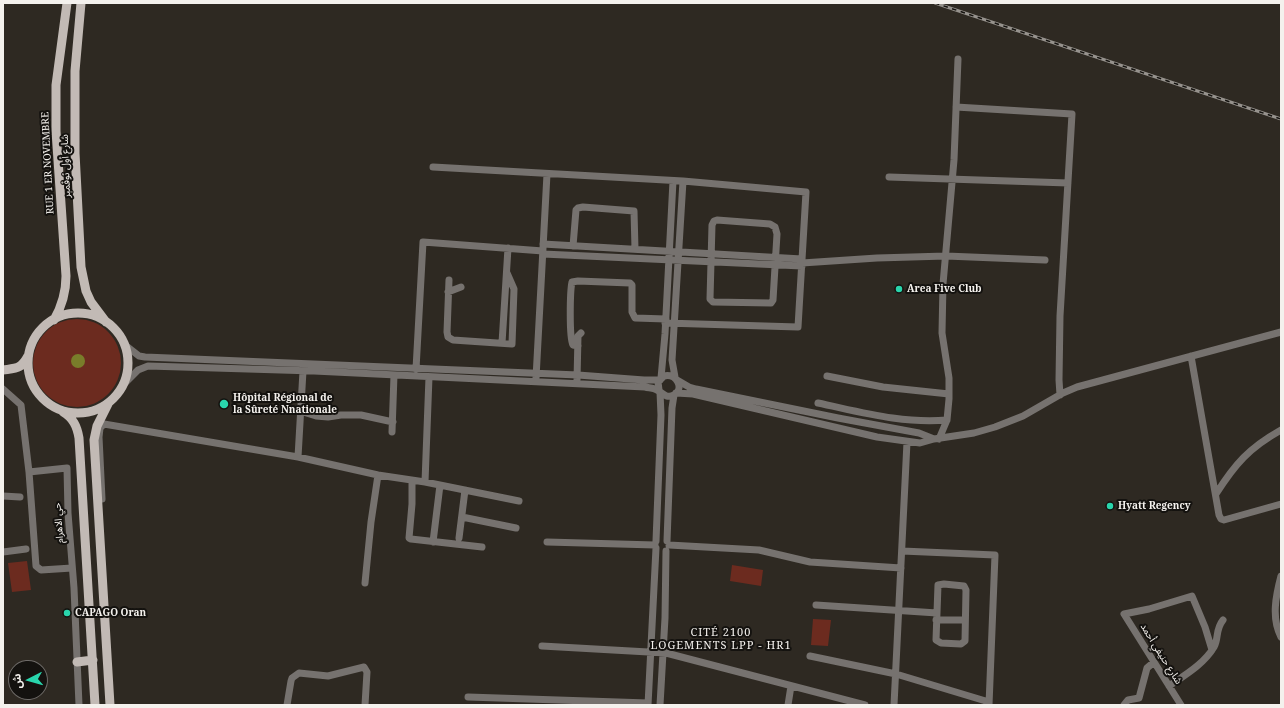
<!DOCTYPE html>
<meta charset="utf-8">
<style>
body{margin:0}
#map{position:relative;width:1284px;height:708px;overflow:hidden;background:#2e2922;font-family:"Noto Serif","Noto Sans Arabic",serif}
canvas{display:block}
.frame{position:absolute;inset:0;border:4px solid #f4f1ed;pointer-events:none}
.north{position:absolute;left:8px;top:660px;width:40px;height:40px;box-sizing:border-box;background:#14120f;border:1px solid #6e6b68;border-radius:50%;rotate:264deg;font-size:11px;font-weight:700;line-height:16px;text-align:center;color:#f4f1ed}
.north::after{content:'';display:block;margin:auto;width:14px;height:18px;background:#29d5ac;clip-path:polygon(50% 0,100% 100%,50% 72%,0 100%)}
</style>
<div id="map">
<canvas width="1284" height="708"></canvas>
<div class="frame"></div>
<div class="north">ش</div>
</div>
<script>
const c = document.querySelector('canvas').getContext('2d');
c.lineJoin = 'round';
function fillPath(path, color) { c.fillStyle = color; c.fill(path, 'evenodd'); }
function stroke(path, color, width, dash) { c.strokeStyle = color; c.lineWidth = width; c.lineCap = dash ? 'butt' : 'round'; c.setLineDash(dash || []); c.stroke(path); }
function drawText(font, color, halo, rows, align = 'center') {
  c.font = font + ' "Noto Serif","Noto Sans Arabic",serif'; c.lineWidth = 4; c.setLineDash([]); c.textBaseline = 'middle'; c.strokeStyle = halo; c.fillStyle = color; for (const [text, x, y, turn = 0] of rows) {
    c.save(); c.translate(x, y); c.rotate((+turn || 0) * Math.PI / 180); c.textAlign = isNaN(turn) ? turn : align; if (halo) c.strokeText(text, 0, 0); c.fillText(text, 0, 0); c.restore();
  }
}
const green = new Path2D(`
 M33 363a44 44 0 1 1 88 0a44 44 0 1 1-88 0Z
 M27,561L31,590L12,592L8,563Z
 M732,565L763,570L761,586L730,581Z
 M813,619L831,620L828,646L811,645Z`);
const water = new Path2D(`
 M71 361a7 7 0 1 1 14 0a7 7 0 1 1-14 0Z`);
const minor = new Path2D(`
 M956,107L1072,114L1060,316L1059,380L1060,395
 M433,167L683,181L806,192L798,327L665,323
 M889,177L1068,183
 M717,220L770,224L775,227L777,234L773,300L771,303L713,302L710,299L712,225L714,221Z
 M543,244L802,259
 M573,246L576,210L578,208L583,207L634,211L635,249
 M543,254L802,266
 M802,263L877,258L946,256L1045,260
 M449,280L447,332L448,337L453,340L512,344L514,289L507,273
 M448,292L461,287
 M502,343L508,248
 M125,345L139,356L145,357L578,375L644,380H660
 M578,346L573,345C569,337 570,291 572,282L578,281L630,283L632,285V312L635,318L666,319
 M1191,356L1219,515L1221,519L1224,520L1281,504
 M416,369L423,242L543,251
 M827,376L883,387L949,394
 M675,377L672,360L683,181
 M536,378L547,174
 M661,378L665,334L673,181
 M577,380L578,336L581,333
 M677,380L689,387L696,389L838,418L919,433L934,439
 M122,386L138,370L148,366L314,371L645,387C649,388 654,388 657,390C663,393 666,399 674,395C685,388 676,373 664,376L658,382L659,390
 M3,389L21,405L29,472L67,468L68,513L74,588L79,705
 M676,393L693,394L877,437L920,443L934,439L974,433L995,427L1023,416L1063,393L1077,387L1281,332
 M818,403C861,412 903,424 947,420
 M300,411L316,416L328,417L341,415H361L393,422
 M392,432L394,375
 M939,439L947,420L949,399V378L942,333L943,284L954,160L958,59
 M298,457L303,371
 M29,472L36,566L41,570L72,568
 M412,480V504L409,538L411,539L482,547
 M425,482L429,377
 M1216,494C1235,464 1249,448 1281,430
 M3,496L20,497
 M102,499L99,437L100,428L104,424L298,457L378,475L425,482L519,501
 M462,517L516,528
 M459,538L465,490
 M656,541L661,415L660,392
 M667,541L672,408L674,395
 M433,542L440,485
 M547,542L655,545
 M669,545L759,550L810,562L901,568
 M902,551L995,555L989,705
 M3,552L26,549
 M1281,576C1276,595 1271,618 1281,637
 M365,583L371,522L378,475
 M944,584L964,586L966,590L965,641L961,644L941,643L936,640L938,585Z
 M816,605L937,613
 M936,620H965
 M542,646L666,653L865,705
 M810,656L896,674L989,702
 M1169,686C1185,675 1204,664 1214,647C1219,638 1215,630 1223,620
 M468,697L648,703
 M287,705L291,681L292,678L299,673L328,676L364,667L367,672L365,705
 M648,705L656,548
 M660,705L665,618L666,551
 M788,705L791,686
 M894,705L907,442
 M1124,705L1128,700L1139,698L1147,668L1154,662
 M1181,705L1124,614L1149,609L1192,596L1205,627L1212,650`);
const major = new Path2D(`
 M81,3L75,71V153L81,267L86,291L91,302L106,322
 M28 363a50 50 0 1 1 100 0a50 50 0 1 1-100 0Z
 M54,320C62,306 66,292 66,276L56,131V85L67,3
 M3,370C17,368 21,369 28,356
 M108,404L97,426L94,440L110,705
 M63,412C73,418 77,426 79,438L95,705
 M77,662L93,660`);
const rail = new Path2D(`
 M935,3L1281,119`);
const markers = [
 [899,289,4,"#29d5ac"],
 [224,404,5,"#29d5ac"],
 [1110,506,4,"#29d5ac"],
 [67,613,4,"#29d5ac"]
];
const streetNames = [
 ["RUE 1 ER NOVEMBRE",48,163,-93],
 ["شارع أول نوفمبر",66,166,-92],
 ["حي الاهرام",59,523,-94],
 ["شارع حنيفي أحمد",1161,654,58]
];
const poiNames = [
 ["Area Five Club",907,289],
 ["Hôpital Régional de",233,398],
 ["la Sûreté Nnationale",233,410],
 ["Hyatt Regency",1118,506],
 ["CAPAGO Oran",75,613]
];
const neighbourhoodNames = [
 ["CITÉ 2100",721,633],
 ["LOGEMENTS LPP - HR1",721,646]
];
fillPath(green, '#6c2b1f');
fillPath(water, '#797d2a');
stroke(minor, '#76726f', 7);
stroke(major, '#c2bab5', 9);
stroke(rail, '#96928d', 3);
stroke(rail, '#14120f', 1.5, [4.5]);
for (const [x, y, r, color] of markers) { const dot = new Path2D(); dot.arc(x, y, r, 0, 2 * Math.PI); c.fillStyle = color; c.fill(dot); stroke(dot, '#14120f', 1.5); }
drawText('10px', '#f4f1ed', '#14120f', streetNames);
drawText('bold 10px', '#f4f1ed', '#14120f', poiNames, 'left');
c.letterSpacing = '1px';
drawText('11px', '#f4f1ed', '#14120f', neighbourhoodNames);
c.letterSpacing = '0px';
</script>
